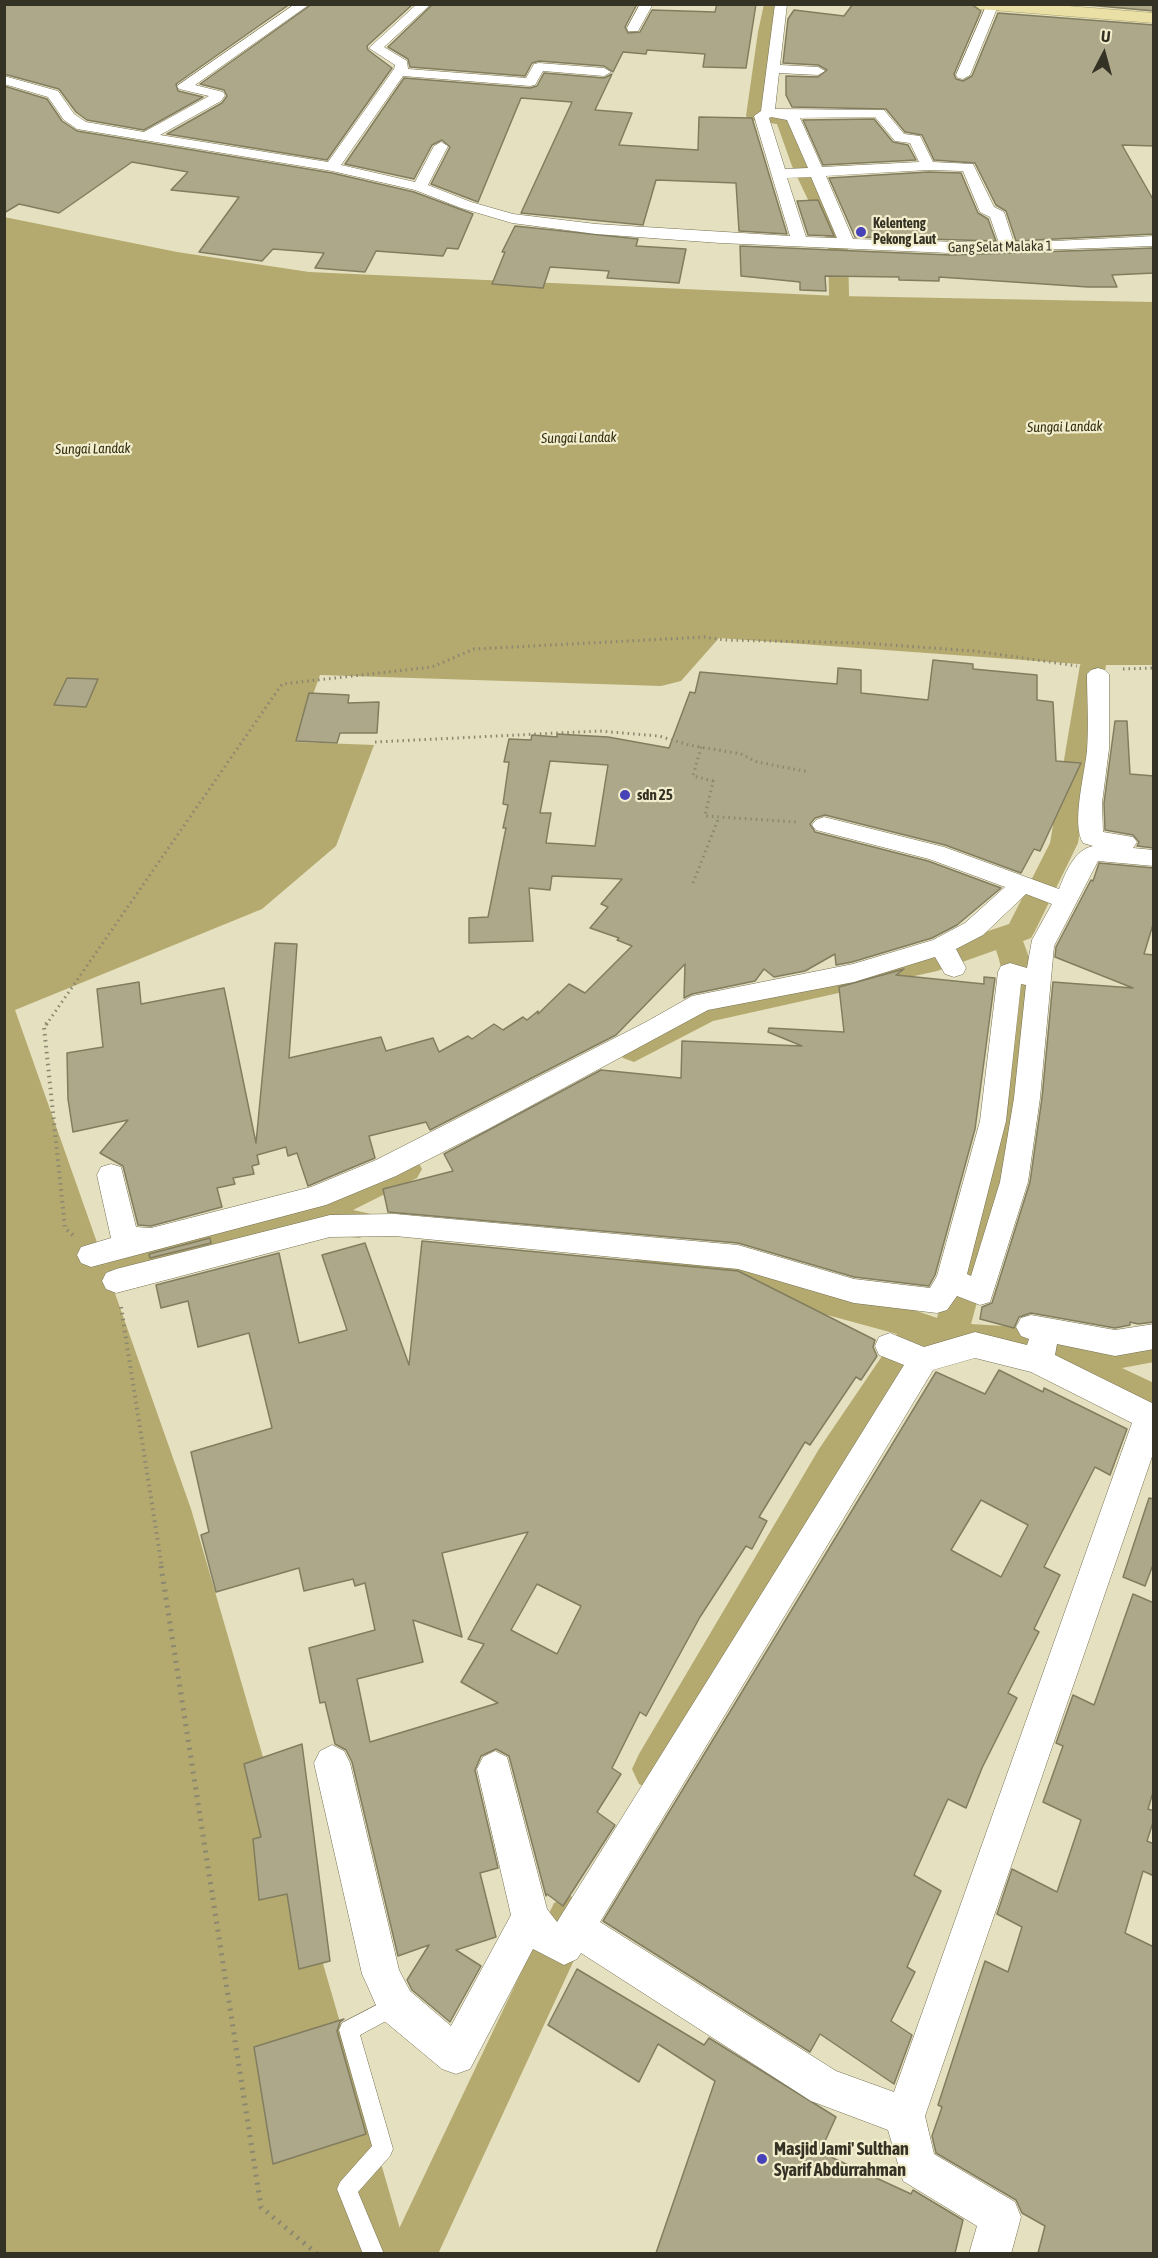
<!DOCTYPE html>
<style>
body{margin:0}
#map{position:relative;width:1158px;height:2258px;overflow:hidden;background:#e5e0bf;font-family:"Asap Condensed",sans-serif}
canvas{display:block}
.frame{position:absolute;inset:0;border:6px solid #343225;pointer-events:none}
.north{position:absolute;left:1074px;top:24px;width:60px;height:60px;-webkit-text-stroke:4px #f2edcc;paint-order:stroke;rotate:6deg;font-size:16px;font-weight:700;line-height:24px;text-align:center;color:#343225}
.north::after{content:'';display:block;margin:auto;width:21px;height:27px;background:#343225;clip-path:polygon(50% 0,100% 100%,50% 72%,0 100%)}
</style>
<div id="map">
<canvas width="1158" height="2258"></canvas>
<div class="frame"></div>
<div class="north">U</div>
</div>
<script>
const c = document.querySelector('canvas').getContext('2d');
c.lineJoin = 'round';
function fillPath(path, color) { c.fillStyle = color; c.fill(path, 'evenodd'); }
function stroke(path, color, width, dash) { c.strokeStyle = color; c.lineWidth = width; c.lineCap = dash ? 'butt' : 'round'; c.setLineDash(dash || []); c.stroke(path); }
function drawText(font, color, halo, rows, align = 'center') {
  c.font = font + ' "Asap Condensed",sans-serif'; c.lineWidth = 4.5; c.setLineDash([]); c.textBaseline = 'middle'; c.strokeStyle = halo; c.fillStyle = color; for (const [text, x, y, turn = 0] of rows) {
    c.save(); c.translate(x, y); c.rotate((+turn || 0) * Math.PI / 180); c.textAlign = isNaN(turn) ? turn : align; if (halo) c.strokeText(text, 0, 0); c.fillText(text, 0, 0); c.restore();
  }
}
const water = new Path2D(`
 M4,217L177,252L309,272L839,296L1153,302V665H1093L719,638L681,681L661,686L320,675L296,742L374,745L336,846L262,909L15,1010L191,1509L407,2253H5Z`);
const canal = new Path2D(`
 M764,4H779L773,32L764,112L790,116L793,120L810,166L848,242L849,296L846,300H832L829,296L828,242L792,166L777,124L749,120L746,116L758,32Z
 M1093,657L1102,660L1106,665L1078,843L1035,931L1031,938L1023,941L1034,971L1036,1050L1013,1172L971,1324L1052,1329L1065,1333L1079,1344L1154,1332V1362L1122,1368L1154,1383V1417L1060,1372L1044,1359L949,1353L929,1346L847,1473L669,1784L654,1791L639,1784L632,1769L639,1754L819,1449L897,1334L677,1274L640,1267L634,1257L640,1247L652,1243L677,1246L885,1300L937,1318C963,1226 1029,1040 996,950L937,971L713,1021L634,1062L623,1058L618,1050L623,1042L694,1004L932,950L1009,924L1050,843L1080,665L1084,660Z
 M405,1156L417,1160L422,1169L417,1178L353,1210L371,1214L376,1224L371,1234L359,1238L304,1232L122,1280L110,1276L104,1266L110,1256L122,1252L296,1206Z
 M570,1896L586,1903L593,1919L438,2254H387L554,1903Z`);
const building = new Path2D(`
 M4,4H290L176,84L178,91L203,97L144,130L87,120L76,112L59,89L4,74Z
 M312,4H413L367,46L368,50L392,68L327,160L167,134L222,103L227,96L224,90L200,84Z
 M433,4H637L625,27L628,33L640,32L652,10L715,12L717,4H756L746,68L703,67L705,54L647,50L646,54L623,52L613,72L604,66L539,61L532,63L525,76L410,67L408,59L388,47Z
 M853,4H971L981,11L954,74L956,79L963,81L972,76L998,13L1154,25V146L1122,145L1154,201V234L1016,241L1006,211L996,205L975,163L934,160L922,135L905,132L886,109L792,107L786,95V76L818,77L827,70L818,65L783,63L788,19L794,10L844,16Z
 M1077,4H1154V11Z
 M544,73L604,78L612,74L595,110L632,113L619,145L698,150L699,117L752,118L787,234L739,231L736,183L656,180L643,225L521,213L572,102L521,98L478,202L431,184L450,147L442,140L432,145L414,179L345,164L404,78L530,88L537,86Z
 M4,86L47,99L62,121L77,131L332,173L414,192L473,214L458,249L447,248L443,256L376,251L365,272L315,268L324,253L273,249L262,261L199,252L239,197L171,190L188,172L132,162L59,213L19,204L4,213Z
 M874,119L893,142L908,145L916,160L823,165L803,120Z
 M928,172L961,173L978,213L988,219L996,241L855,237L829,178Z
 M818,200L834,236L808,235L797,201Z
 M515,226L638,239L636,246L686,249L679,283L607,278L609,271L550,267L543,288L492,284L505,252H502Z
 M740,246L950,255L1154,248V273L1112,275L1117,287H1088L939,277V281L899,280V277L825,276L826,291L800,290V282L741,276Z
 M933,660L973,664V669L1037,675V700L1053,702L1056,761L1081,763L1040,851L1034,849L1021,873L945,845L825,815L815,818L810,824L815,832L928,861L1001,888L957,925L932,938L852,962L836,965L835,954L805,971L774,977L764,969L755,981L692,994L684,998L685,964L616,1035L430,1130L426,1122L369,1136L375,1158L308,1186L297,1153L288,1156L286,1147L257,1155L259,1164L252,1166L254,1174L233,1178L235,1184L217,1188L222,1207L151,1226L138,1225L123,1166L100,1153L128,1120L73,1132L68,1099L67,1053L103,1047L97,989L139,982L141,1004L224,988L256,1143L275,943L297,944L289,1058L381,1037L386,1051L433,1038L439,1052L468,1036L472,1039L494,1024L503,1030L523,1017L527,1020L538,1011V1014L569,984L585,993L632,946L617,940L619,938L590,928L608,907L601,904L622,879L552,876L550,890L529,888L533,941L469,943V918L488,917L506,828H503L508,805L503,804L509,762H504L509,739L531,740L532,735L557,737V734L608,737L669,748L690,692L695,693L700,672L837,684L838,668L861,670V693L928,700ZM550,761L608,765L595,846L546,843L551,813H540Z
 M67,678L98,679L86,707L54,705Z
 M309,693L349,695L348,703L379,702L377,733H340L337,743L296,741Z
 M1115,721H1127L1130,774L1154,776V848L1137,846L1139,842L1133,835L1105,830L1104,803Z
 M1099,863L1154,868V921L1144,954L1154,955V1322L1138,1324L1130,1322V1325L1115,1328L1031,1313L1019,1317L1014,1328L980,1319L982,1307L992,1303L1030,1182L1042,1098L1053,982L1133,988L1055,957L1056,947L1091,880L1093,881Z
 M904,969L896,975L984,984V977L995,978L975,1129L935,1275L929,1286L854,1277L738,1243L388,1212L383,1189L453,1171L444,1154L601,1070L681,1078L682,1041L802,1046L768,1032L769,1028L844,1032L839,987Z
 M210,1238L211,1243L150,1258L149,1254Z
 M422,1241L738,1271L875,1340L873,1347L877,1356L861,1380L856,1377L810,1445L805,1442L759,1517L767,1521L752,1549L746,1546L700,1617L646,1716L640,1712L612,1768L621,1774L597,1812L615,1825L563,1906L547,1894L546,1896L509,1756L496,1749L481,1756L475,1770L498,1868L480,1873L496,1937L456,1950L481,1966L450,2022L412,1990L407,1980L429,1945L398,1956L352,1762L346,1750L335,1744L325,1702L320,1703L309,1648L375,1630L365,1583L355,1586L353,1579L304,1591L299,1568L216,1592L201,1535L209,1532L191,1452L272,1428L249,1333L198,1347L188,1301L161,1308L156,1285L279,1253L299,1343L347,1330L322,1255L365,1243L409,1365ZM528,1532L468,1639L484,1644L461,1682L498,1703L370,1742L357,1679L423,1662L413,1620L462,1637L442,1553ZM537,1584L581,1606L557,1654L511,1630Z
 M999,1370L1043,1392L1044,1388L1127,1429L1110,1475L1095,1467L1044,1567L1060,1575L1034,1629L1039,1632L1008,1693L1017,1698L982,1768L966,1808L948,1799L914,1875L941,1891L907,1967L915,1972L891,2021L912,2035L894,2084L820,2034L810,2052L603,1921L936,1372L985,1394ZM981,1500L1028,1525L1001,1577L951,1550Z
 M1149,1498L1154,1499V1562L1145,1586L1123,1577Z
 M1133,1594L1154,1603V1789L1148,1809L1154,1811V1819L1147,1841L1154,1844V1876L1143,1871L1125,1933L1154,1947V2253H1038L1045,2226L1022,2213L1016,2200L936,2153L932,2136L942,2107L938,2105L985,1961L1008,1972L1022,1927L997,1914L1012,1869L1057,1892L1081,1820L1043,1802L1063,1746L1056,1743L1073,1695L1094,1705Z
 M302,1744L330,1961L299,1969L287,1894L259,1900L253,1839L261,1837L244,1764Z
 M577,1969L704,2045L709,2038L836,2117L820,2152L911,2194L913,2190L963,2220L955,2253H656L715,2081L658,2044L639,2082L548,2025Z
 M344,2019L340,2022L337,2031L366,2134L273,2164L254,2047Z`);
const pathFar2 = new Path2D(`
 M1123,669L1154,668
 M375,742L599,731L659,736L689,745L741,754L757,762L809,772
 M701,747L693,776L713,781L705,816L797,822
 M693,883L719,817
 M46,1025L282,684L432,667L474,649L705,637L724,640L862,643L975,651L1077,666`);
const pathFar1 = new Path2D(`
 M47,1023L44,1027L65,1228L74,1236
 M121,1307L162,1568`);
const path = new Path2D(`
 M161,1566L261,2207L317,2254`);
const service = new Path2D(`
 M394,1996L401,1999L404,2006L401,2013L360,2035L393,2149L390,2156L358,2192L384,2254H363L337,2189L340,2182L372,2146L339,2030L342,2023Z`);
const minor = new Path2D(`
 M295,4H310L195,85L223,92L225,95L221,101L160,135L328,162L394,69L395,65L369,48L417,4H431L384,47L407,61L408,69L526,78L534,64L539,63L604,68L611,72L604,76L543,71L535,85L530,86L403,76L341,165L415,182L434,146L441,142L448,146L428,185L471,202L513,214L596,224L790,236L754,116L761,111L775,4H787L780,65L818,67L825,71L818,75L779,73L775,109L884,110L904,134L920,136L933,162L973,164L994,207L1004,212L1014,243L1154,236V246L950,253L720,243L596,234L512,223L461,208L415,190L332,171L77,129L64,120L48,97L4,84V76L58,91L74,114L86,122L144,132L209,96L179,89L177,86ZM771,117L787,120L808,168L785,169L769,118ZM875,117L895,141L910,143L919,162L822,167L800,118ZM928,170L963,171L980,212L990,217L999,243L853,239L826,176ZM811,177L837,238L806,237L787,178Z
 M640,4H653L638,31H628L627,28Z
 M987,4L998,6L970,75L963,79L958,78L956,75Z
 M1098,668L1105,670L1109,674V749L1102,803L1103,832L1133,837L1137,842L1133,848L1154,850V866L1098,861L1054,946L1040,1098L1028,1182L990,1302L980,1305L957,1296L947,1310L937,1313L854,1303L738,1269L395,1236L330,1237L116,1293L106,1289L102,1281L106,1273L116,1269L330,1215L395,1214L738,1245L854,1279L930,1288L937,1276L980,1121L998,972L1001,966L1010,963L1027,968L1032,940L1052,904L1026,894L983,935L956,949L966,968L963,974L954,977L945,974L935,957L854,982L708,1010L488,1129L396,1176L326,1205L91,1267L81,1263L77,1255L81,1247L111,1238L97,1175L101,1167L111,1164L121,1167L136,1227L151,1228L311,1187L376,1160L646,1022L692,996L853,964L933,940L965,923L1005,887L929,859L816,830L812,825L816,820L824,817L944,847L1059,889C1066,872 1074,850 1093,846L1083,843C1071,824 1085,773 1087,750C1089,725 1087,699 1087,674L1091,670ZM1021,984L1026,985L1014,1098L1000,1182L971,1276L967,1274L1006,1121Z
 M1031,1315L1115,1330L1154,1324V1349L1115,1356L1057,1344L1055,1355L1154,1404V1451L925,2116L934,2154L1015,2202L1021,2217L1011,2254H969L977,2226L903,2181L888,2130L811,2101L581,1953L577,1959L564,1965L533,1949L470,2069L456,2074L442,2069L382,2019L368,1987L362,1974L314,1763L320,1751L332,1745L344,1751L350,1763L399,1970L410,1991L451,2026L511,1915L477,1769L483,1757L495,1751L507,1757L547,1909L557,1922L904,1365L879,1355L875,1346L879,1337L890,1333L924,1347L975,1332L1027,1345L1029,1339L1021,1336L1016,1327L1021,1318ZM975,1358L1031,1372L1132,1423L894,2092L836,2071L600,1922L933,1370Z`);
const trunk = new Path2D(`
 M973,4H1043L1154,13V23L980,9Z`);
const markers = [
 [861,232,6,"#4842b8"],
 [625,795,6,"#4842b8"],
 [762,2159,6,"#4842b8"]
];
const farPoinames = [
 ["Kelenteng",873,224],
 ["Pekong Laut",873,240]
];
const farStreetnames = [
 ["Gang Selat Malaka 1",1000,247,-1]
];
const farWaternames = [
 ["Sungai Landak",1065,427,-1],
 ["Sungai Landak",579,438,-1],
 ["Sungai Landak",93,449,-1]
];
const poiNames = [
 ["sdn 25",637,795]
];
const nearPoinames = [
 ["Masjid Jami' Sulthan",774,2149],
 ["Syarif Abdurrahman",774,2170]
];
fillPath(water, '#b4a96e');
fillPath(canal, '#b4a96e');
fillPath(building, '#ada889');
stroke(building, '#827d5f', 1.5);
stroke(service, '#757053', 1);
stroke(minor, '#757053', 1);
stroke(trunk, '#a79e6a', 1);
stroke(pathFar2, '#8b8770', 3, [1.5, 4]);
stroke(pathFar1, '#8b8770', 4, [1.5, 4.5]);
stroke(path, '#8b8770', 5, [2, 6]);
fillPath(service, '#fff');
fillPath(minor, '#fff');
fillPath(trunk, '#eae0a6');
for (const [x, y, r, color] of markers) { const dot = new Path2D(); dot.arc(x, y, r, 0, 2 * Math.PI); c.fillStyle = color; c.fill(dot); stroke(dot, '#f2edcc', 2); }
drawText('bold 14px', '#343225', '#f2edcc', farPoinames, 'left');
drawText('14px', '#343225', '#f2edcc', farStreetnames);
drawText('italic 14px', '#322d11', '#f2edcc', farWaternames);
drawText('bold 15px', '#343225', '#f2edcc', poiNames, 'left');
drawText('bold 18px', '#343225', '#f2edcc', nearPoinames, 'left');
</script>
